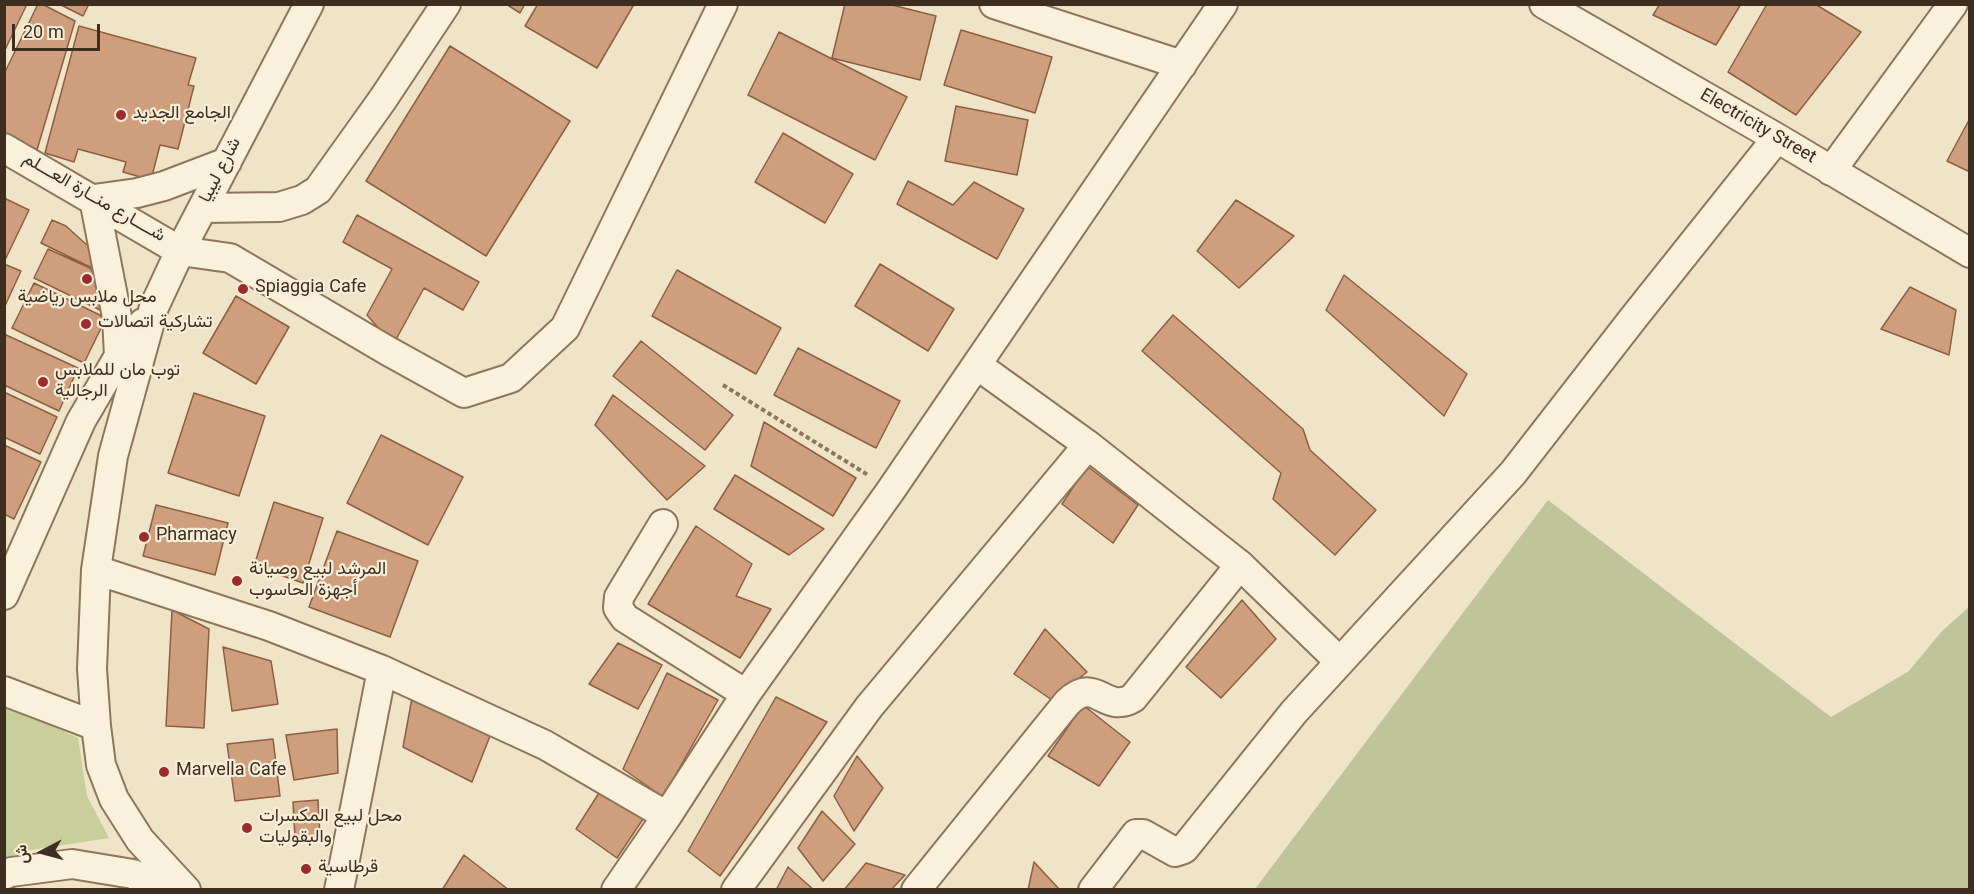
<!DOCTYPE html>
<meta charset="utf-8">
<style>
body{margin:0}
#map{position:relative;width:1974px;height:894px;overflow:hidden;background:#f0e4c8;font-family:Georgia,Vazirmatn,serif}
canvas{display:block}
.frame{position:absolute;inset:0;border:6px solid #3d2e20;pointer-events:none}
.north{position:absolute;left:12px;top:822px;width:60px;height:60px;-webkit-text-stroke:4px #f7eed8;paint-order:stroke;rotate:264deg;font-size:16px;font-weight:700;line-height:24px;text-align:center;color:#3d2e20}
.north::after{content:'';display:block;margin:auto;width:21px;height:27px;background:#3d2e20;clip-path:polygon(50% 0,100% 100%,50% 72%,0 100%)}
.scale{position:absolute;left:12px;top:24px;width:88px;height:27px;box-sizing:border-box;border:3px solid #3d2e20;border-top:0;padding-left:8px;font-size:18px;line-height:21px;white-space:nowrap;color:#3d2e20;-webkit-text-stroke:4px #f7eed8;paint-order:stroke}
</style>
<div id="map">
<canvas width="1974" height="894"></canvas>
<div class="frame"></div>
<div class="north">ش</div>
<div class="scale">20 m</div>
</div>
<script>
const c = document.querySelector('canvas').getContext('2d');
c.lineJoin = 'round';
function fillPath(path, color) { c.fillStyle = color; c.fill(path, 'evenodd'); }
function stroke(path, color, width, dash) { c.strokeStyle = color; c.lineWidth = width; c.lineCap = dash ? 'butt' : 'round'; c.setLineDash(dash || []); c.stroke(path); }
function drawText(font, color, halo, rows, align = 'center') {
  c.font = font + ' Georgia,Vazirmatn,serif'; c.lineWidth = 4.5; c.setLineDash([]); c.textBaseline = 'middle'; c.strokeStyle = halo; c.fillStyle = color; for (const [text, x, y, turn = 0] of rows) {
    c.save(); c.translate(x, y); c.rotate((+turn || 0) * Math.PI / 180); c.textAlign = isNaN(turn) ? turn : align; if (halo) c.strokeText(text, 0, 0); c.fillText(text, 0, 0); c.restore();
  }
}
const green = new Path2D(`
 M4,702L78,738L87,796L109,838L25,851L5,860Z`);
const cemetery = new Path2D(`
 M1548,500L1831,717L1909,671L1942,631L1969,607V889H1255Z`);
const building = new Path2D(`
 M4,4H27L4,52Z
 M38,4H42L75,21L37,150L4,134V74Z
 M59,4H89L83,16Z
 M506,4H525L520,13Z
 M538,4H629L633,6L597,68L525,26Z
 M845,4H888L936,16L920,80L832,58Z
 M1660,4H1741L1716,45L1653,15Z
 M1767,4H1815L1861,32L1796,115L1728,72Z
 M79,26L196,58L188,85L194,86L178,149L160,145L151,180L123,172L126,162L78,149L74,162L45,153Z
 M961,30L1052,57L1035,113L944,85Z
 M779,32L907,97L875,160L748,95Z
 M450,46L570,121L486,256L366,181Z
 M956,106L1028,120L1017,175L945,161Z
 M1969,120H1970V172L1947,161Z
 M783,133L853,174L825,223L755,182Z
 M908,181L953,205L974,182L1024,209L997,259L897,204Z
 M4,198L29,210L6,258H4Z
 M1236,200L1294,236L1239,288L1197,251Z
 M357,215L479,282L463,310L424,288L393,345L367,315L392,269L343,242Z
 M52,220L66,226L88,246L92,259V268L41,243Z
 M48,249L90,268L95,276L104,299L100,310L34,278Z
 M4,264L21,271L4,308Z
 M880,264L954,309L928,351L855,306Z
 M677,270L781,328L756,374L652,316Z
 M1344,275L1467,374L1444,416L1326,310Z
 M34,283L106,318L84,363L12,328Z
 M1910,287L1956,310L1949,355L1881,329Z
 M236,296L289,327L256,384L203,353Z
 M1173,315L1303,429L1310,450L1376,510L1335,555L1273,499L1281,473L1142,351Z
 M4,334L78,368L59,411L4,385Z
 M641,341L733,415L705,450L613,376Z
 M798,348L900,401L876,448L774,395Z
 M4,392L57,417L40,454L4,437Z
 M194,393L265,416L239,496L168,473Z
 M613,395L705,466L667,500L595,425Z
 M764,422L856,478L833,516L751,466Z
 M381,435L463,477L428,545L347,503Z
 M4,445L41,462L14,519L4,514Z
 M1087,466L1138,505L1113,543L1062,504Z
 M735,475L824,529L789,555L714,509Z
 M274,502L323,518L303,583L254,566Z
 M156,505L228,523L215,575L143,556Z
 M696,526L752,564L736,596L771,609L740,658L648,604Z
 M337,531L418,561L390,637L309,607Z
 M1242,600L1276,639L1221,698L1186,667Z
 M172,610L209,629L204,728L166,726Z
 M1045,629L1087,672L1052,700L1014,674Z
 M618,643L662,665L638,709L589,684Z
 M223,647L271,661L278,704L232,711Z
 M667,673L718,700L663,797L623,769Z
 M776,697L827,722L720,876L688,851Z
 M412,698L490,736L472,782L403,747Z
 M1083,705L1130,742L1099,786L1048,756Z
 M337,729L338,773L294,780L286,735Z
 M273,739L280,796L235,801L227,744Z
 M857,756L883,788L854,831L834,796Z
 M599,793L645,816L617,858L576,829Z
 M318,800L320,836L295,838L293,802Z
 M822,811L855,844L823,881L798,848Z
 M464,855L509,890H442Z
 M1034,862L1060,890H1028Z
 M866,863L905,875L891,890H844Z
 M788,867L814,890H776Z`);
const path = new Path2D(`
 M723,385L868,475`);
const minor = new Path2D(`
 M994,4L1182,65
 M1544,4L1777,138L1970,253
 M4,148L180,251L230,258L388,351L464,393L511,378L565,328L723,4
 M1831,171L1953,4
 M203,208L279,207L302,200L318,190L383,99L446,4
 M119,356L117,317L94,199L137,193L164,186L227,162
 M977,365L1088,445L1240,565L1339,661
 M663,524L619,597L618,608L625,618L746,694
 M96,570L269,626L382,670L545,745L667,816
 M4,595L81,421L119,356L143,323
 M4,691L96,726
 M4,875L11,872L72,864L133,874L162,890
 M186,890L140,840L114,799L101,765L96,726L92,669L96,570L113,456L154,307L180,251L309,4
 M339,890L382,670
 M616,890L667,816L746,694L891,490L1223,4
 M736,890L869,707L1088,445
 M916,890L1067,703C1096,674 1104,715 1133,698L1240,565
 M1093,890L1136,834H1143L1175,852L1184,849L1294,712L1513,473L1635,316L1777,138`);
const markers = [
 [121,115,6,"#9e2a2b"],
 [87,279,6,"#9e2a2b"],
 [243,289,6,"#9e2a2b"],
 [86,324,6,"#9e2a2b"],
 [43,382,6,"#9e2a2b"],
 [144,537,6,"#9e2a2b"],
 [237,581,6,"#9e2a2b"],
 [164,772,6,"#9e2a2b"],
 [247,828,6,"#9e2a2b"],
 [306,869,6,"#9e2a2b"]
];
const poiNames = [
 ["الجامع الجديد",133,115],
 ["Spiaggia Cafe",255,289],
 ["محل ملابس رياضية",87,299,"center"],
 ["تشاركية اتصالات",98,324],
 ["توب مان للملابس",55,372],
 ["الرجالية",55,393],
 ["Pharmacy",156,537],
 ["المرشد لبيع وصيانة",249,571],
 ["أجهزة الحاسوب",249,592],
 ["Marvella Cafe",176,772],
 ["محل لبيع المكسرات",259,818],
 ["والبقوليات",259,839],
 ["قرطاسية",318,869]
];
const streetNames = [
 ["Electricity Street",1757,128,30],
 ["شارع ليبيا",222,171,-63],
 ["شــــارع منــارة العـــلم",93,199,30]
];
fillPath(green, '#c9cf9b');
fillPath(cemetery, '#bfc49a');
fillPath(building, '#cf9f7d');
stroke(building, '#8d5f41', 1.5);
stroke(minor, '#8d765c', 32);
stroke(path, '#8d765c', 4, [4.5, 3]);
stroke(minor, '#faf1dc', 28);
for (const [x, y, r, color] of markers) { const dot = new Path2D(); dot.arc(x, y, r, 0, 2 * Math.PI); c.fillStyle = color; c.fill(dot); stroke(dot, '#f7eed8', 2); }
drawText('18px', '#3d2e20', '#f7eed8', poiNames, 'left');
drawText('18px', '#3d2e20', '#f7eed8', streetNames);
</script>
